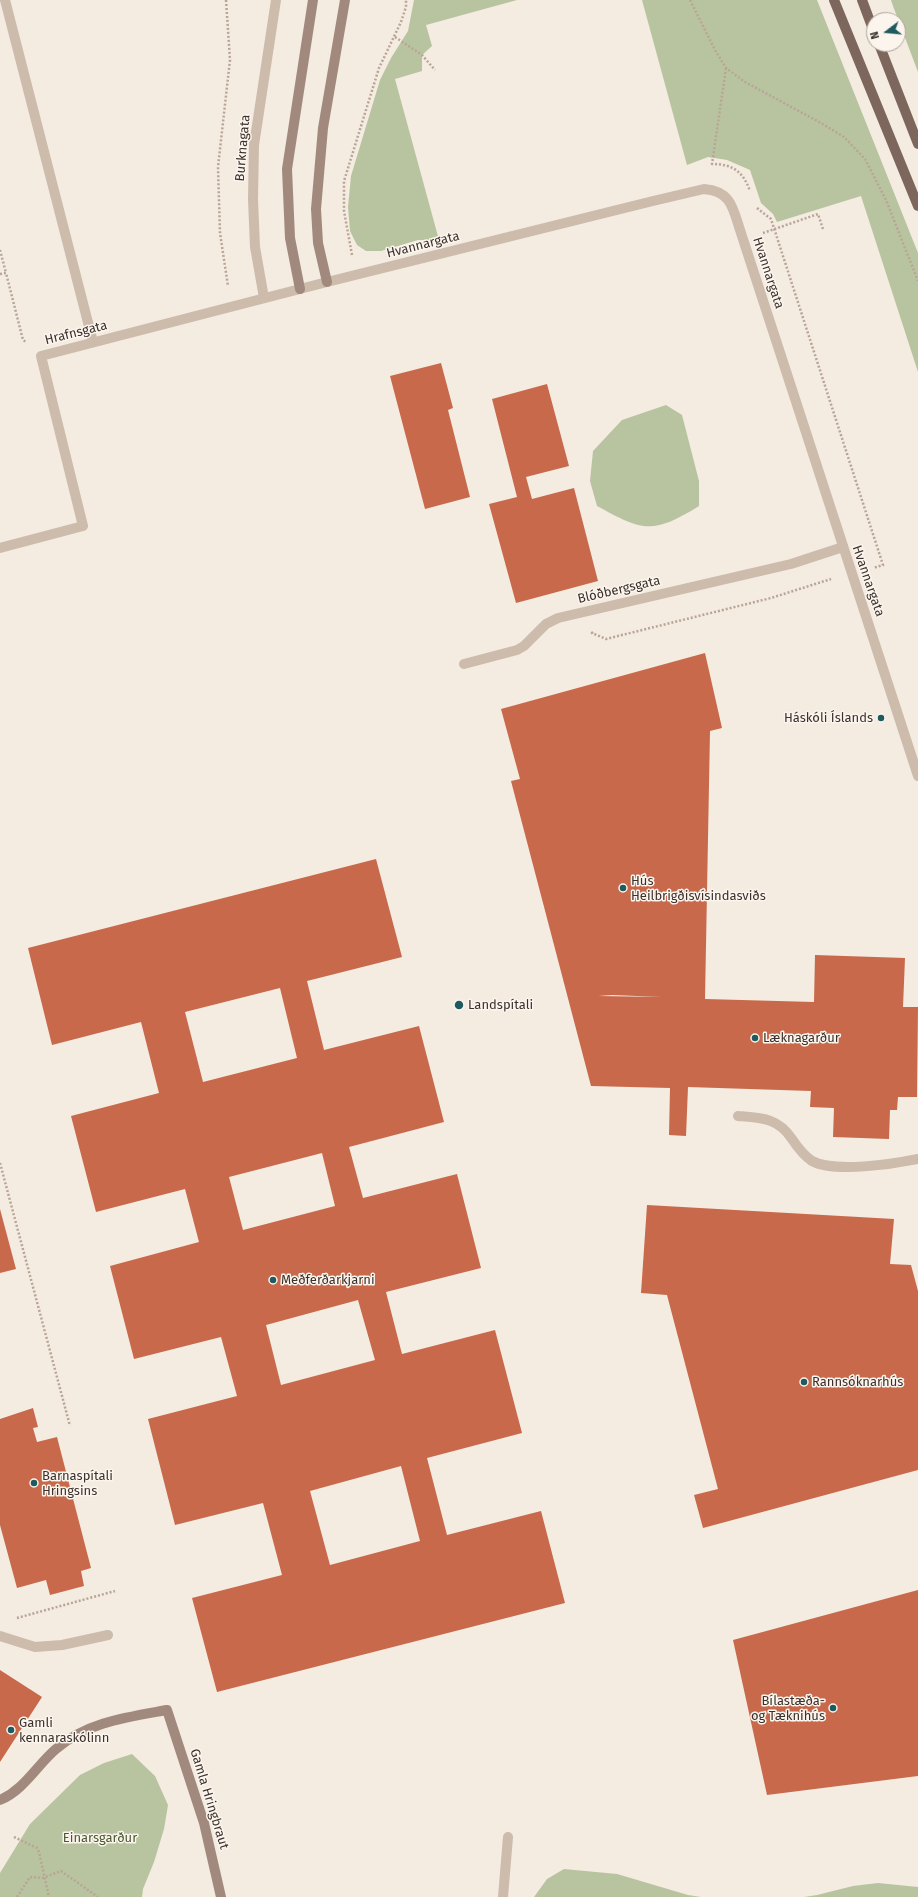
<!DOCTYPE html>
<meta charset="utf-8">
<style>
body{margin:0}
#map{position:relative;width:918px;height:1897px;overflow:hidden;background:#f4ebe1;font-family:"Fira Sans",sans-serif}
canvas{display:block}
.north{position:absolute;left:866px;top:12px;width:40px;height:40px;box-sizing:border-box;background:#fbf5ee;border:1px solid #aea6a0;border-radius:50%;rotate:254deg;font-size:11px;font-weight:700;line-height:16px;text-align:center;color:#3b302b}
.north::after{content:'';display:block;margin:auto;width:14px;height:18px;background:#1f5a5e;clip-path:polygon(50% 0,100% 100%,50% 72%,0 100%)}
</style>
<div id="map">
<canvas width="918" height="1897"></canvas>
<div class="north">N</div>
</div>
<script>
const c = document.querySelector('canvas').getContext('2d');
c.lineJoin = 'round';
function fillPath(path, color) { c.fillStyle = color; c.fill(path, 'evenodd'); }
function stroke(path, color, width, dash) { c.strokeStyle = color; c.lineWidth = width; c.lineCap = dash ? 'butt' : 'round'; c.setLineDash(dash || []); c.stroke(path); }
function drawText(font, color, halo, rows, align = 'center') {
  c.font = font + ' "Fira Sans",sans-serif'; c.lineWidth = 3; c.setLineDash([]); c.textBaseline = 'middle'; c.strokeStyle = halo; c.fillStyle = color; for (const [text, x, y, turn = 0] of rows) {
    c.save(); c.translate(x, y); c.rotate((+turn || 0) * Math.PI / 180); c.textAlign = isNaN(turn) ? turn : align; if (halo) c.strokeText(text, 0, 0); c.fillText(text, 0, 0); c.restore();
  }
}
const green = new Path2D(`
 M414,0H517L426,25L432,46L422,55V71L395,79L439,240H418L381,251H366L357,245L350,231L348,207L351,176L380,80L391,58L408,31Z
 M642,0H817L918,253V372L861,196L777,222L773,214L761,203L750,170L727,160L708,157L687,165Z
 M891,0H918V72L893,6Z
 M666,405L682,415L699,481V506C652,535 643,531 597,506L590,481L593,451L622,420Z
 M132,1754L155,1776L168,1805L164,1829L154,1862L143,1889L142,1897H0V1873L30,1824L80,1775L104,1763Z
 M564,1869L617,1874L688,1895L701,1897H534L547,1879Z
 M878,1883L918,1887V1897H804L817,1895L853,1886Z`);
const building = new Path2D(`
 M441,363L453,408L448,410L470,497L425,509L390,376Z
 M547,384L569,466L526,477L532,499L574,488L598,581L516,603L489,504L517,497L492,399Z
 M705,653L722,728L710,731L705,999L814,1002L815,955L905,958L903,1007H918L917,1097H898L897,1110H890L889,1139L833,1137L834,1108L810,1107L811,1091L688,1087L686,1136L669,1135L670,1088L591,1086L511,781L520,779L501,709ZM612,995L662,997L598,996Z
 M376,859L402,957L307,981L324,1050L419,1026L444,1122L349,1147L363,1198L457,1174L481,1268L386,1292L402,1354L495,1330L522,1433L427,1458L447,1535L541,1511L565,1603L217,1692L192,1598L282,1575L263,1503L175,1525L148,1419L237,1396L221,1337L134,1359L110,1266L199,1242L185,1189L96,1212L71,1116L159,1093L141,1022L52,1045L28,948ZM280,988L297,1058L203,1082L185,1012ZM322,1153L335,1206L243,1230L229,1177ZM358,1300L375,1360L281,1385L266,1325ZM401,1466L420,1541L330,1565L310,1491Z
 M647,1205L894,1219L890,1264L911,1265L918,1291V1470L703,1528L694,1495L718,1489L667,1295L641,1293Z
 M0,1209L16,1269L0,1273Z
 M33,1408L38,1427L33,1428L37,1442L57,1437L91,1568L81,1571L84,1586L50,1595L46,1580L17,1588L0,1525V1419Z
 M918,1590V1776L767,1795L733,1640Z
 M0,1670L42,1697L0,1762Z`);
const path = new Path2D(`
 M226,0L230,60L218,167L220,233L228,286
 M690,0L715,50L726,68L745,82L821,123L844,137L865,159L886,200L918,281
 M395,37L422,55L435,70
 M726,68L712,164C732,164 743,171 750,191
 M757,208L771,219L883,565L873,568
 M763,233L818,214L823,229
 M0,250L6,273
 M352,255L344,211V181L379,68L401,22L406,7V0
 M0,274L6,273L23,340L26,342
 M593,632L592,633L606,639L771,598L831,579
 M0,1163L70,1426
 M17,1618L115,1591
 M14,1837L37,1848L39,1852L49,1897
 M17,1897L30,1877L43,1878L61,1871L98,1897`);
const lane = new Path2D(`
 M5,0L93,342
 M264,298L255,247L253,199L254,145L276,0
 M464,664L517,650L524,646L546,624L558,618L791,564L843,547
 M738,1116C762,1118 778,1118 792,1139C798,1148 803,1155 812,1161C834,1173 894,1164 918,1159
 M0,1636L35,1647L62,1645L108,1635`);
const street = new Path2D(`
 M0,548L83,526L41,356L327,282L653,201L704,189C731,191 733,208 740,230L918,776
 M503,1897L508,1837`);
const secondary = new Path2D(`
 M327,282L318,243L316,209L323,128L345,0
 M300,289L290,238L287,169L313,0
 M0,1800C24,1790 37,1765 56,1749C87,1722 128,1717 167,1710L204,1823L221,1897`);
const primary = new Path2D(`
 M834,0L918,206
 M862,0L874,32
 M879,44L918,144`);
const markers = [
 [881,718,4,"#1f5a5e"],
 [623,888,4,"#1f5a5e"],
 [459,1005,5,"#1f5a5e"],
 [755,1038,4,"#1f5a5e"],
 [273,1280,4,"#1f5a5e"],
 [804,1382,4,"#1f5a5e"],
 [34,1483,4,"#1f5a5e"],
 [833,1708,4,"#1f5a5e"],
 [11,1730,4,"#1f5a5e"]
];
const streetNames = [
 ["Burknagata",243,148,-85],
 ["Hvannargata",423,245,-14],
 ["Hvannargata",768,273,72],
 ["Hrafnsgata",76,333,-14],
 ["Hvannargata",868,581,71],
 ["Blóðbergsgata",619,590,-13],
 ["Gamla Hringbraut",209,1799,73]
];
const poiNames = [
 ["Háskóli Íslands",873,718,"right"],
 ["Hús",631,881],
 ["Heilbrigðisvísindasviðs",631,896],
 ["Landspítali",468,1005],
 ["Læknagarður",763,1038],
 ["Meðferðarkjarni",281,1280],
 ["Rannsóknarhús",812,1382],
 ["Barnaspítali",42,1476],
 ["Hringsins",42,1491],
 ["Bílastæða-",825,1701,"right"],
 ["og Tæknihús",825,1716,"right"],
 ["Gamli",19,1723],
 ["kennaraskólinn",19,1738]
];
const parkNames = [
 ["Einarsgarður",100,1838]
];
fillPath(green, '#b8c4a0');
fillPath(building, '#c8694b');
stroke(path, '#b9a596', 2.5, [2, 2]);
stroke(lane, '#cdbbac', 10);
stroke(street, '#cdbbac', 10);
stroke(secondary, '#a18a7d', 10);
stroke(primary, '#7d675c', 10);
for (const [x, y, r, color] of markers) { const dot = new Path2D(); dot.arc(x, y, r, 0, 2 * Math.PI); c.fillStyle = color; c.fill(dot); stroke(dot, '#fbf5ee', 1.5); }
drawText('13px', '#3b302b', '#fbf5ee', streetNames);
drawText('13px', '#3b302b', '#fbf5ee', poiNames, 'left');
drawText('13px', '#4a5a2e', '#fbf5ee', parkNames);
</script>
